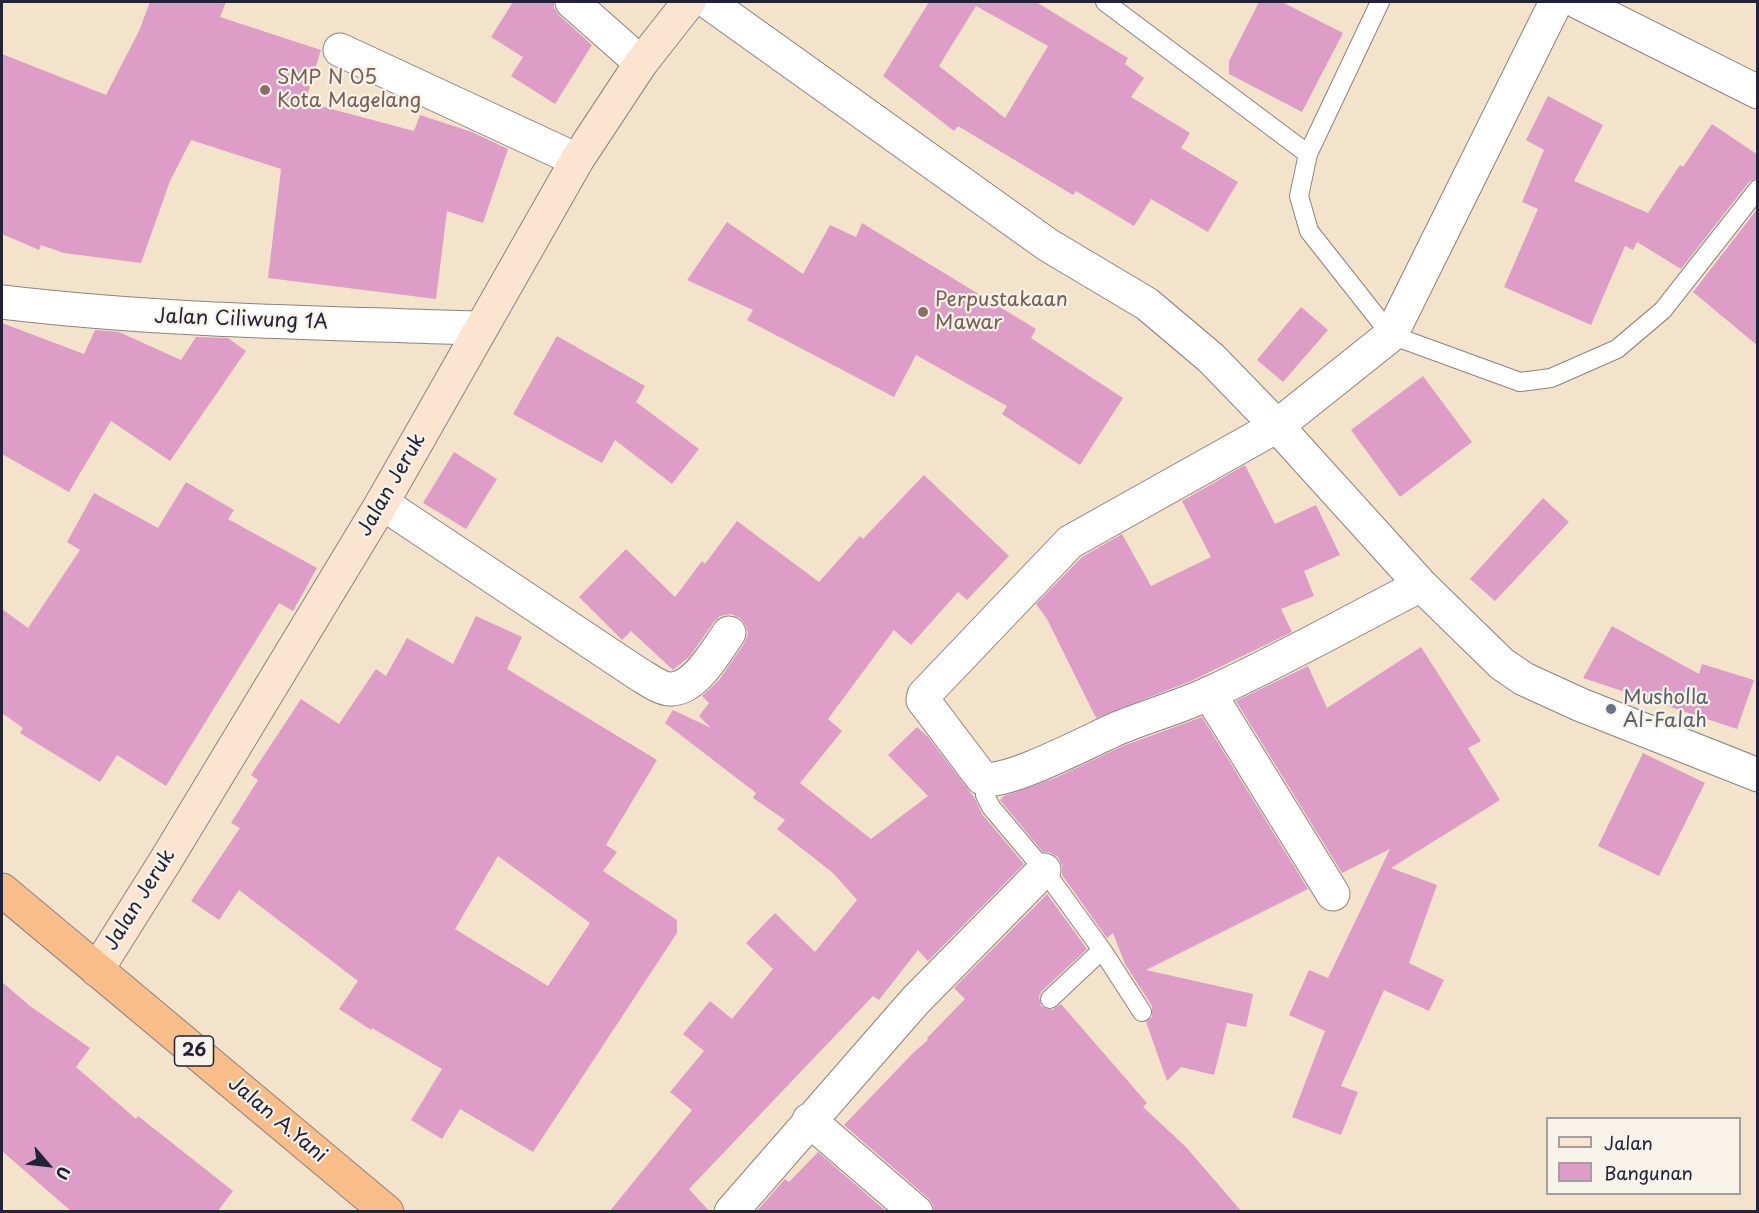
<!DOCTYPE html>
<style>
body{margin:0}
#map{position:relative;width:1759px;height:1213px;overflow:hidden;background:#f4e3cb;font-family:"Playpen Sans",sans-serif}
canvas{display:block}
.frame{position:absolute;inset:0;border:3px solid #22223b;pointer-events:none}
.legend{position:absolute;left:1546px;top:1117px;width:195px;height:78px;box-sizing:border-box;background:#f7f3e8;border:2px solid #a29fa3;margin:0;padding:8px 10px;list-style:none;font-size:18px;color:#22223b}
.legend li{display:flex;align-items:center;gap:12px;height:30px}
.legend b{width:30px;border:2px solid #a29fa3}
.north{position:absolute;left:18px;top:1135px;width:60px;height:60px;-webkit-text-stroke:4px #f7f3e8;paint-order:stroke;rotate:118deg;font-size:16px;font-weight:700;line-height:24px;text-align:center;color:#22223b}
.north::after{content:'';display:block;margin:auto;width:21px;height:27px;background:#22223b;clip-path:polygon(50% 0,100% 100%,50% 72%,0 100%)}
</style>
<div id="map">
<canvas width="1759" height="1213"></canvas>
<div class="frame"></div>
<ul class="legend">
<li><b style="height:8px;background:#fce5d0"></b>Jalan</li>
<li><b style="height:16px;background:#dd9dc7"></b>Bangunan</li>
</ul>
<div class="north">U</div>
</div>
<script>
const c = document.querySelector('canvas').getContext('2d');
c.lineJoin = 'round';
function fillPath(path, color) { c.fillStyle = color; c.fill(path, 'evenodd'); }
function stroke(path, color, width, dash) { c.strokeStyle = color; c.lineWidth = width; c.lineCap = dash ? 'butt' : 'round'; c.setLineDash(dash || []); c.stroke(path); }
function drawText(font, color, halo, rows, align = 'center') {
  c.font = font + ' "Playpen Sans",sans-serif'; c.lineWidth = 4.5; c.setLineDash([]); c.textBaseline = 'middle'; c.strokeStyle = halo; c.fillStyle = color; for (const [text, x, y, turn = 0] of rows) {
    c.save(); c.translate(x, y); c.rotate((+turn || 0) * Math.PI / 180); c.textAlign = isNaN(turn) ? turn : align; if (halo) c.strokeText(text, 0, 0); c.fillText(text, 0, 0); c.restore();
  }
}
const building = new Path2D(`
 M150,2H226L220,17L321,50L305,102L414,131L420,115L472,132L508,149L483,223L447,211L436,299L268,278L281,169L191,140L170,181L141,263L64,253L41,245L39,250L2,234V54L106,95L139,31Z
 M513,2H554V8L560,16L592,45L555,104L511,76L523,57L491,37Z
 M929,2H1036L1128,58L1125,64L1144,78L1131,97L1190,133L1181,148L1238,182L1208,232L1151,199L1134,226L1076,191L1073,195L958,126L954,131L883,76ZM976,6L1048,46L1005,118L939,66Z
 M1259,2H1282L1343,33L1302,112L1229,74V61Z
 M1548,96L1603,125L1574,181L1648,213L1680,165L1683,167L1712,124L1758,155V178L1749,182L1681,269L1637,242L1633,250L1625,246L1591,325L1504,287L1538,209L1522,202L1544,150L1526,140Z
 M1758,208V346L1693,292Z
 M727,222L803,274L830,225L856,237L862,223L1036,329L1031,338L1123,398L1080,465L1002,414L1007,406L916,355L894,397L747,320L753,310L687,280Z
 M1301,307L1328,330L1283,382L1257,360Z
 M2,323L84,354L95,330L119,332L181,360L196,337L228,338L246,351L170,461L111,421L69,492L2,454Z
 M557,336L645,386L636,402L699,449L672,484L615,440L602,463L513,414Z
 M1423,376L1472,442L1400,497L1351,430Z
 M454,452L497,479L466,529L423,503Z
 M1245,465L1275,524L1316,505L1340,555L1304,571L1314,596L1281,609L1292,632L1191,681L1096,718L1047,619L1036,604L1082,557L1122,534L1151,586L1211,557L1182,501Z
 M924,475L1009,556L967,600L958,592L911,645L894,630L828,719L842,731L800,783L871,839L928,796L888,755L917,727L928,737L974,797L982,814L1024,864L928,961L918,950L879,1000L873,996L689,1189L710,1212H609L692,1110L670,1092L704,1051L683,1034L710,1001L732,1019L773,969L746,943L775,913L815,952L857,900L833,873L777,829L785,820L753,798L756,793L665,723L673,710L711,728L699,716L709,703L702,696L719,680L744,644L748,634L746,626L740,618L731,614L720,616L714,622L690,656L673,670L631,631L622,640L579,597L626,549L675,597L702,561L705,564L737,521L819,582L860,536L863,539Z
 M186,482L234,510L228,519L317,568L293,611L279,603L166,786L117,755L100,782L20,733L23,728L2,713V609L28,628L80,550L67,542L94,493L158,528Z
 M1543,498L1569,522L1495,601L1470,579Z
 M476,616L522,637L507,669L657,760L606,845L617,852L603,871L677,920V933L533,1152L460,1109L442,1139L411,1120L442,1069L372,1028L371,1030L339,1009L358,981L239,890L219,920L191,901L240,828L231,823L258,780L251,775L301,699L339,724L376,669L386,676L407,638L453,664ZM498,856L590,923L548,986L455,929Z
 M1612,626L1699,674L1702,664L1754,680L1737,729L1583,678Z
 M1421,647L1481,741L1468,748L1500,800L1391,868L1437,885L1409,963L1444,980L1429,1011L1384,990L1341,1086L1358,1092L1341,1135L1292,1117L1325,1031L1289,1015L1309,970L1328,978L1390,849L1342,873L1236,701L1308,666L1327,708Z
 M1202,717L1308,889L1146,970L1253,994L1246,1027L1227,1023L1214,1075L1181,1067L1167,1081L1146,1022L1152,1017V1006L1125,964L1113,933L1107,938L1062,875V866L1058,857L1049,852H1043L1000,800L1004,796L1055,778L1123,746Z
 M1643,753L1705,783L1659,876L1598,846Z
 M1047,894L1087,949L1042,991L1039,996L1041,1006L1052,1010L1061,1004L1147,1103L1143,1107L1186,1147L1242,1212H934L933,1205L928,1198L844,1125L914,1052L928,1040L927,1038L965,999L954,988Z
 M2,982L30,1006L90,1048L76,1067L136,1119L138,1116L233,1191L217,1212H72L2,1151Z
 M818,1152L887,1212H756L785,1179L789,1182Z`);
const service = new Path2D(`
 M1105,2L1308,154
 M1380,2L1308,154L1299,196L1309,231L1391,335L1520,382L1551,378L1617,349L1663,310L1758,189
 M987,780L985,795L991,807L1044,870L1102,950L1142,1012
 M1050,999L1102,950`);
const minor = new Path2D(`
 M572,2L641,63
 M708,2L1048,245L1147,304L1211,358L1277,426L1421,585L1502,664L1524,679L1581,705L1758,775
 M1578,2L1758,92
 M340,50L577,160
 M2,302C161,321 321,323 481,328
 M382,503L637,673C646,678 660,689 670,689C695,690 716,651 729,633
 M1421,585C1351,621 1282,660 1210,693C1180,707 1147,716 1116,729C1093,739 1001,788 982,778L923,700L924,695L1070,542L1277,426L1391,335L1556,2
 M1209,693L1333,894
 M809,1120L916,1212
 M731,1212L915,1001L1044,870`);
const secondary = new Path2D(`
 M97,970L166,860L382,503L577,160L641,63L689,2`);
const trunk = new Path2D(`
 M2,890L387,1212`);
const markers = [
 [265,90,6,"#8d6e63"],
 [923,312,6,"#8d6e63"],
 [1611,709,6,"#6b7280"]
];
const shields = [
 [194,1051,39]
];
const shieldNames = [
 ["26",194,1051]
];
const educationNames = [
 ["SMP N 05",277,78],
 ["Kota Magelang",277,101],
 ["Perpustakaan",935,300],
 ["Mawar",935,323]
];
const streetNames = [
 ["Jalan Ciliwung 1A",241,320,2],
 ["Jalan Jeruk",392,485,-60],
 ["Jalan Jeruk",140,900,-58],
 ["Jalan A.Yani",277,1120,40]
];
const worshipNames = [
 ["Musholla",1623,698],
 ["Al-Falah",1623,721]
];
fillPath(building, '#dd9dc7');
stroke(service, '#8b8283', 20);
stroke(minor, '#8b8283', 35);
stroke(secondary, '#8b8283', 35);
stroke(trunk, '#8b8283', 35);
stroke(service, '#fff', 18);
stroke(minor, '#fff', 33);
stroke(secondary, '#fce5d0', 33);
stroke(trunk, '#f8bd89', 33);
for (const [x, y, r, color] of markers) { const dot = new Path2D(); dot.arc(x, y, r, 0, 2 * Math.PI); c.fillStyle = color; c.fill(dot); stroke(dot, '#f7f3e8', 2); }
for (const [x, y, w] of shields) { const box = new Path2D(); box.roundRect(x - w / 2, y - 15, w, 30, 4.5); c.fillStyle = '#f7f3e8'; c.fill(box); stroke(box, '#22223b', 1.5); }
drawText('bold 18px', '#22223b', null, shieldNames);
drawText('20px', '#785e54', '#f7f3e8', educationNames, 'left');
drawText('20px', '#22223b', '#f7f3e8', streetNames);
drawText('20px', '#5b616d', '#f7f3e8', worshipNames, 'left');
</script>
